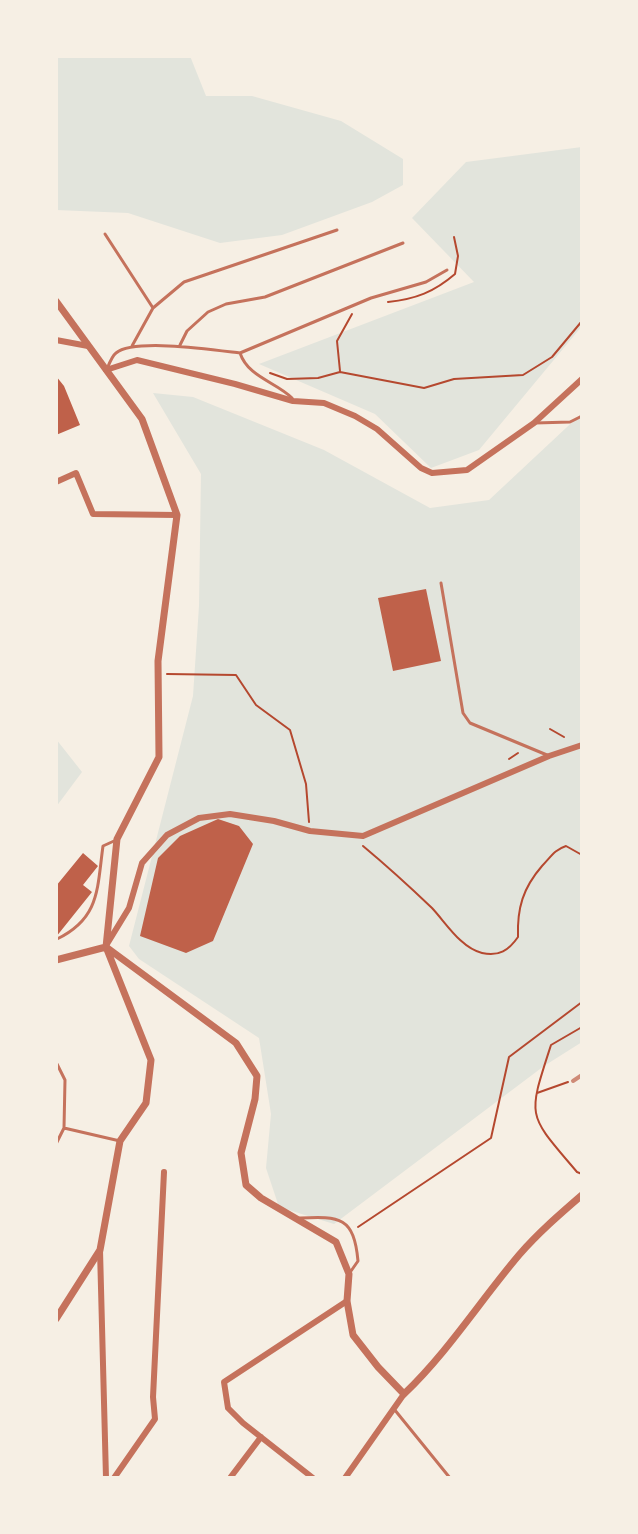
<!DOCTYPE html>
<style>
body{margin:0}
#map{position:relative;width:638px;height:1534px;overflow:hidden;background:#f6efe4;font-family:"Source Serif 4",serif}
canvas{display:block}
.frame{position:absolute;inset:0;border:58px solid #f6efe4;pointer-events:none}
</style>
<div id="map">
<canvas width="638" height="1534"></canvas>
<div class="frame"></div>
</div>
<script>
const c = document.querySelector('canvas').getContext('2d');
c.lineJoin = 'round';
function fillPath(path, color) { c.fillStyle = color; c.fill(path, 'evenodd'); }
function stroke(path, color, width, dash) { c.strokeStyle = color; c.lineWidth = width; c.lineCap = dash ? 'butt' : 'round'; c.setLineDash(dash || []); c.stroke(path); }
const green = new Path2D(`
 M56,56H190L206,96H252L341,121L403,159V185L372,202L282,235L220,243L128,213L56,210Z
 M582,147V326L479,450L431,468L375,414L259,364L474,282L412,218L466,162Z
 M153,393L193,397L324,450L430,508L489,500L582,413V1042L544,1066L334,1224L279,1207L266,1168L271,1114L259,1038L139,959L129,946L193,696L199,606L201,474Z
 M56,739L82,772L56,807Z`);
const building = new Path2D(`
 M56,376L64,386L80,425L56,435Z
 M426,589L441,661L393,671L378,598Z
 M218,819L239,826L253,844L213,941L186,953L140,936L158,858L180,836Z
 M83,853L98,866L83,885L92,892L56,937V886Z`);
const path = new Path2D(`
 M388,302C416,299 434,292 455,274L458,256L454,237
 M340,371L337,341L352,314
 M270,373L287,379L318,378L340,372L424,388L454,379L523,375L552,357L582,321
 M167,674L236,675L256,705L290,730L306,784L309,822
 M550,729L564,737
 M509,759L518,753
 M363,846C387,866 410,887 432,908C446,923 461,948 482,953C499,957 509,950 518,937C517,908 523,888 542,866C551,857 554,850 566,846L582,855
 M582,1027L551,1045C527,1119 527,1113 577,1172L582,1174
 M537,1093L568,1082
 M358,1227L491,1138L509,1057L582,1002`);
const service = new Path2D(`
 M105,234L153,308
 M180,345L187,331L208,312L226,304L265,297L403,243
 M132,346L153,308L184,282L337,230
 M107,369C109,364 112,356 116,353C134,338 215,350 240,353
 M292,398C276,382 248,377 240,353L371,298L426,282L447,270
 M535,423L570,422L582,416
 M441,583L463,713L470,723L547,755
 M57,939C100,918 97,889 103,846L114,841
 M57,1064L65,1080L64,1128
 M56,1144L64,1128L120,1141
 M300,1218C340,1216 354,1217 358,1261L351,1271
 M394,1409L450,1478`);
const minor = new Path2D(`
 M56,340L88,346
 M106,370L137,360L235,384L293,401L324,403L355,416L377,429L421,468L432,473L467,470L534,423L582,379
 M56,482L76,473L93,514L177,515
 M107,944L129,908L142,863L167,835L199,818L230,814L274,821L310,831L363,836L549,756L582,745
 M100,1250L106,1478
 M114,1478L155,1419L153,1397L164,1172
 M230,1478L261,1437
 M313,1478L243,1423L228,1408L224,1382L347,1301
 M345,1478L404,1394`);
const tertiary = new Path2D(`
 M56,301L142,419L177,515L158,661L159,757L117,839L106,947L151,1060L146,1103L120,1141L100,1250L56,1319
 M56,960L106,947L236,1043L257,1076L255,1099L241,1153L246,1185L261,1198L336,1242L349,1274L347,1301L353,1335L378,1367L404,1394C448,1352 480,1301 519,1255C538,1233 560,1214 582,1195`);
const rail = new Path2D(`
 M573,1081L582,1075`);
fillPath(green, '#e2e4dc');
fillPath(building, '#bf614a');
stroke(path, '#b5482f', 2);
stroke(service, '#c5725c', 3);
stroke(minor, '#c5725c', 6);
stroke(tertiary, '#c5725c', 7);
stroke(rail, '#cf8b77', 4);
</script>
